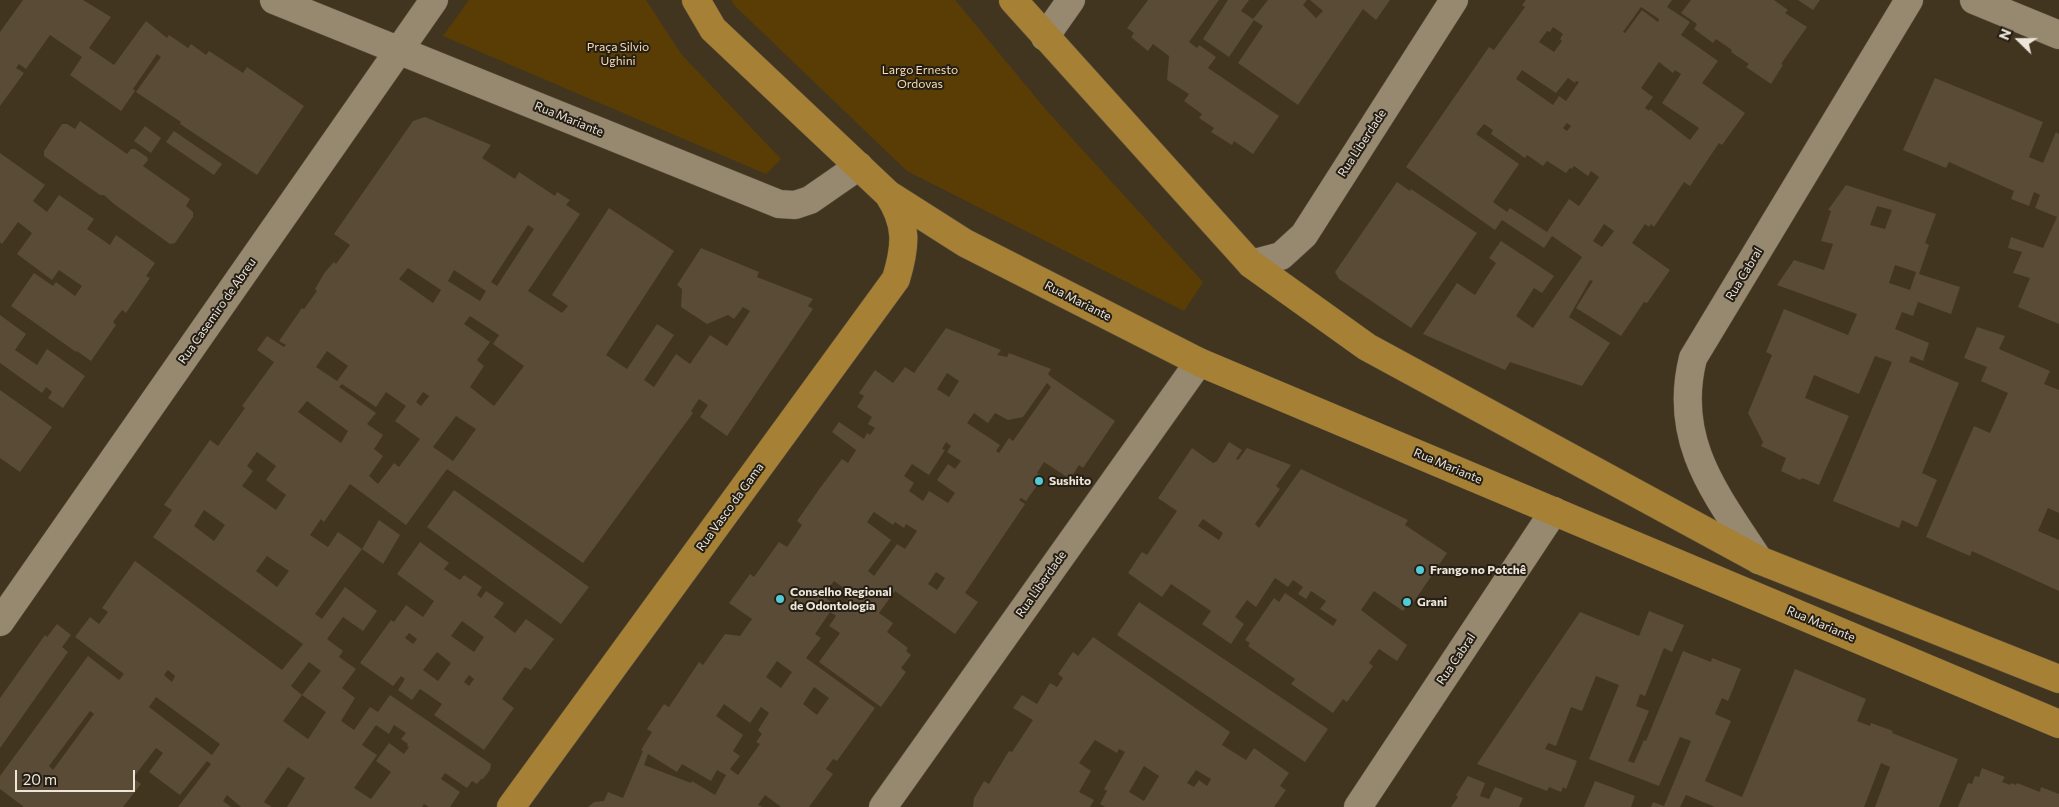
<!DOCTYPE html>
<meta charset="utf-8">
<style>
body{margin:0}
#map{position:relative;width:2059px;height:807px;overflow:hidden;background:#423520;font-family:Commissioner,sans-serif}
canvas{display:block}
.north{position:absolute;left:1994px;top:15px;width:50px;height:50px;-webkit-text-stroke:4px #241e14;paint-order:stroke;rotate:292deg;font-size:14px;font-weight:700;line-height:20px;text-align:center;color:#eee5d9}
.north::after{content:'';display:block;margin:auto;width:18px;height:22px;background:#eee5d9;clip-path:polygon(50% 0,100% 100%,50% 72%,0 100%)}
.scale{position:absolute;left:15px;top:770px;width:120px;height:22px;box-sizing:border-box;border:2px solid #eee5d9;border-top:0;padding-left:6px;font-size:15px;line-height:18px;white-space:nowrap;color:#eee5d9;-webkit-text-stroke:4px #241e14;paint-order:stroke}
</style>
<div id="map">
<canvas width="2059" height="807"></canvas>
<div class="north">N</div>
<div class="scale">20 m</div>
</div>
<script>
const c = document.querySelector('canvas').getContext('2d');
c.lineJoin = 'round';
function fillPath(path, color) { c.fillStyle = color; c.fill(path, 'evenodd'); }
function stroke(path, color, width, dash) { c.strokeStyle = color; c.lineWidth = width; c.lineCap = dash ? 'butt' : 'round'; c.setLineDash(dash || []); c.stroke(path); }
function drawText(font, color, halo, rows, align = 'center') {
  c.font = font + ' Commissioner,sans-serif'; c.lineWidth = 4; c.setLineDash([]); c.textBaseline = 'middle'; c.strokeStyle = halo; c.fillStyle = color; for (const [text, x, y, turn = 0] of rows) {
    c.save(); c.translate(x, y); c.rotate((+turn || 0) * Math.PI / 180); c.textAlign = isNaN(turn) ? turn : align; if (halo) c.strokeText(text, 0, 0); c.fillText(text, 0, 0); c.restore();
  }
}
const green = new Path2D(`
 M469,0H646L681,54L781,159L766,174L443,36Z
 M731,0H955L1047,111L1203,282L1184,311L907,171L735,6Z`);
const building = new Path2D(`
 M23,0H83L111,17L89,48L114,65L146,21L167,38L169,35L188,48L191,44L206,55L209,51L243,73L247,67L304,106L257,175L180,124L181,122L136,92L161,57L157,54L133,89L135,91L121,111L70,75L82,57L50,35L26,69L19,64L16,68L24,73L0,106V32Z
 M1148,0H1219L1189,42L1197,48L1199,45L1216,57L1208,68L1279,116L1253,154L1234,141L1232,145L1211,132L1214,128L1199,118L1202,114L1184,101L1189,94L1167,80L1169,56L1153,44L1148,51L1131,37L1134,33L1127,28Z
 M1228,0H1249L1241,11L1253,19L1268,0H1307L1303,5L1316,18L1323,11L1310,0H1390L1376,20L1363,9L1298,105L1238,63L1263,26L1254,20L1229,57L1203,39Z
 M1526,0H1672L1667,7L1690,22L1681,35L1718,61L1702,83L1745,113L1722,145L1719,143L1690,186L1684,182L1654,227L1651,224L1649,227L1645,224L1632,243L1670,270L1647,303L1644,302L1621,336L1576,308L1593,281L1590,280L1569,317L1610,343L1582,386L1510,362L1505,370L1423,334L1457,283L1475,295L1496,263L1489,258L1501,241L1554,276L1542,293L1534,288L1516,316L1533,328L1582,257L1552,236L1544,248L1502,220L1495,230L1406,167L1489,47L1494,50L1525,7L1522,5ZM1641,7L1659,19L1658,22L1642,10L1625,33L1623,32ZM1553,27L1563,34L1560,39L1562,41L1554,52L1539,42L1547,31L1550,32ZM1659,62L1673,73L1675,70L1681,74L1662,103L1699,128L1690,140L1650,109L1649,111L1645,108L1653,97L1641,88ZM1522,70L1556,93L1568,78L1575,83L1576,81L1579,82L1566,101L1559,96L1553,105L1516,79ZM1567,123L1571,126L1567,131L1563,128ZM1484,124L1493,130L1491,134L1525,158L1527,155L1543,166L1547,161L1566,173L1570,168L1572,169L1574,166L1588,176L1591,171L1599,177L1579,206L1569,199L1547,232L1510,208L1507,212L1493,202L1519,164L1476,134ZM1604,224L1614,231L1602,247L1593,241Z
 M1691,0H1774L1788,10L1785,13L1807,27L1781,64L1783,65L1771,84L1746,67L1749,64L1731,52L1732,50L1716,39L1713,43L1694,29L1697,24L1681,13Z
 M1798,0H1820L1813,10Z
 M1935,78L2043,122L2029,157L2043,163L2056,132L2059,134V324L2018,307L2030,278L2013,273L2022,252L2008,248L2011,237L2043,248L2057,217L2035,208L2040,195L2034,192L2029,206L2011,199L2014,191L1949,162L1946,168L1903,150Z
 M425,117L491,145L482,158L515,179L519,172L555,196L557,192L570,200L566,205L580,214L528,291L562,313L568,306L552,295L609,208L674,251L606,355L627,369L657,324L674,335L644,380L654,387L676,354L690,364L710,335L727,346L750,311L743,307L734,319L728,315L707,324L681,307L682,289L677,285L701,248L759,272L757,277L813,299L808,306L813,309L727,436L700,417L708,405L699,399L691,411L693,413L583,563L447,469L406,525L350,484L324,522L321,519L310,535L328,547L338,532L362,549L379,520L400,535L383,564L362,549L315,614L322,619L345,587L377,611L363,631L343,617L327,639L343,651L339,657L356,669L342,688L355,698L341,721L354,730L370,707L378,712L390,695L491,764L490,770L483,779H481L477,784L472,781L467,788L445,773L441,779L460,792L450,807H429L424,804L422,807H287L305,778L288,767L264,802L272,807H241L227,795L223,801L231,807H178L211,764L207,761L180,795L149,772L163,753L156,748L133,778L141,784L123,807H24L0,789V776L88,656L119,680L124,674L75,637L90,617L99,624L108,612L102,608L135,561L282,670L303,644L153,537L172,510L164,505L210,440L218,446L245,408L242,406L274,362L257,350L267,336L284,347L286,345L279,341L302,308L304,309L317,291L315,289L325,272L334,262L336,264L350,245L334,234L413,121ZM528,225L534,229L497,286L491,282ZM408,268L441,290L433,303L399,279ZM454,270L486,291L480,301L448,281ZM470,316L499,335L493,344L524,366L494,406L470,387L484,366L477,360L490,342L464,324ZM327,351L348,366L337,381L316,367ZM342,384L376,407L386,392L406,406L395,421L420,439L399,467L394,463L378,484L369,476L383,456L374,449L383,435L367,424L376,413L339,387ZM423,392L429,396L421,406L416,402ZM307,401L348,431L341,443L298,412ZM456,416L476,429L453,461L433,447ZM257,452L276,466L266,480L286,495L276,510L242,486L253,471L247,466ZM204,510L225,525L214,541L194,526ZM267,556L289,571L277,587L256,571ZM309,662L321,671L302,695L326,712L308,739L283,721L302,695L291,686ZM168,670L175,676L172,682L164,675ZM156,697L220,744L212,755L149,707ZM90,711L94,714L53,770L49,766ZM376,725L389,734L394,725L406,733L401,739L408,744L407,746L409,747L404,754L389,743L376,761L391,772L371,799L354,788L377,755L362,745Z
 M80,121L127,154L131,149H135L147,157L148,160L143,166L190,199L186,206L193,212V217L175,243L170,244L114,204L104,195H100L44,156V151L62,124H67L75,129Z
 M145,126L161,138L151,153L134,141Z
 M174,131L222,164L214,175L166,142Z
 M0,153L45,185L33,201L47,212L59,195L94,219L87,229L110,245L116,235L155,263L146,276L150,278L126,313L122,310L113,322L116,325L91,361L77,351L76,352L11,306L34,273L53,286L56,282L75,296L82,286L59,270L52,280L17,254L32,233L18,222L2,244L0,242Z
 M1397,182L1410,191L1411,189L1477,233L1411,328L1339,279L1335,272Z
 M1846,185L1936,214L1925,243L1929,245L1919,274L1960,287L1951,314L1918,302L1913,316L1902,312L1895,329L1929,343L1923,361L1911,356L1909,362L1959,383L1922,473L1937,480L1917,527L1902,520L1899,528L1833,501L1892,362L1875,356L1859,394L1814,375L1805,398L1849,416L1819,485L1802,478L1800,480L1781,471L1786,458L1761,446L1763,442L1748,413L1772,355L1766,352L1784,309L1848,335L1857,314L1777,285L1794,260L1824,270L1833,244L1821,241L1831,211L1828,210ZM1877,206L1892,210L1885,229L1870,225ZM1895,265L1916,272L1910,290L1889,283Z
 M0,315L26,334L15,350L37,365L47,349L85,376L63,408L48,398L52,392L46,387L42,393L0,363Z
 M1977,327L2005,336L1999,349L2050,371L2044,384L2059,390V513L2048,508L2038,531L2059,540V591L1972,551L1970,556L1926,537L1974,426L1990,433L2008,393L1981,381L1987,367L1964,358Z
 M946,328L1001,350L997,355L1007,357L1009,353L1051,369L1048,374L1051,377L1115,421L1083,468L1079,465L1070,479L1044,462L1037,473L1043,477L1026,501L1021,498L1019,500L1025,504L965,593L978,602L955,634L895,591L879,613L893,623L887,632L908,648L906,651L911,655L901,668L906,672L881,707L819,662L840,633L829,626L836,616L830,612L815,634L821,638L806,658L875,708L837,761L833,759L826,769L833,774L809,807H781L765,795L758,805L763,807H588L594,802L604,801L608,792L623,798L643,751L641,750L652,732L647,729L664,704L669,707L699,662L703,665L725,634L740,636L752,619L729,603L750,574L754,577L779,542L787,547L802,525L797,521L820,488L842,459L848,463L856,450L832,432L839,422L864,439L867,433L870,435L875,428L868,424L872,417L857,407L864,396L859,393L875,370L893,383L905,367L914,373ZM947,373L959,381L949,397L937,389ZM1047,383L1051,387L1013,441L1009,438L999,453L996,451L1000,445L967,423L974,413L988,423L995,413L1008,420L1023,417ZM946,442L951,446L947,452L961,461L955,469L948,464L937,480L955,493L948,503L929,491L923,501L909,491L914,483L904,476L912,464L929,475L945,450L942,449ZM874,512L893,525L895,522L904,528L906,524L917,531L905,549L897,544L874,576L868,571L891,540L867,522ZM936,572L945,578L937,590L928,584ZM834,581L852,594L841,609L823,596ZM777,661L792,672L781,688L766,677ZM814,687L829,698L817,715L803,704ZM724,704L750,723L761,707L769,713L758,730L762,734L756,742L760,744L738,775L730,769L740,756L733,751L743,735L716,716ZM648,754L677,772L682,764L711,781L717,770L726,775L715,795L692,781L691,783L644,765Z
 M0,390L52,427L20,472L0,458Z
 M1229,442L1242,450L1236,459L1238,460L1247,448L1291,465L1276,486L1280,489L1255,524L1259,528L1301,469L1408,520L1405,525L1447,553L1411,606L1408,604L1403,611L1374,591L1361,610L1407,645L1397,661L1379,649L1369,663L1373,666L1347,702L1343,699L1333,713L1291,684L1295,679L1248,646L1250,643L1245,640L1274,598L1279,602L1285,593L1333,626L1337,620L1320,609L1326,601L1311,591L1306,599L1298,594L1303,587L1293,580L1288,587L1275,578L1256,607L1247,600L1235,617L1244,624L1231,644L1202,624L1211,611L1171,584L1162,597L1128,573L1142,552L1147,555L1177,511L1158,498L1192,448L1213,463L1217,461ZM1203,519L1223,533L1219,540L1198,526Z
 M454,490L589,587L561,624L427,527Z
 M420,542L449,563L444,569L460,580L464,575L482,587L477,595L481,598L486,591L504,603L494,617L515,633L526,619L554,639L531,670L525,667L502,699L514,708L484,750L434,715L442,704L420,689L412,700L398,690L405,679L401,676L393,686L360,663L391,620L394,622L406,605L423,617L434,601L397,574ZM462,621L484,637L474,652L451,636ZM409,633L417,639L413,644L405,638ZM437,652L451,663L438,681L423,670ZM469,675L474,679L469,686L464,682Z
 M1139,602L1328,729L1305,762L1117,635Z
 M1649,611L1684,625L1672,652L1664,648L1645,696L1640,694L1636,706L1649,711L1628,761L1634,763L1644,740L1646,741L1683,651L1711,662L1712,658L1741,669L1728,701L1722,698L1715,714L1731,721L1705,781L1742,797L1795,669L1866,699L1857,721L1870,726L1871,723L1893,731L1892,733L1958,759L1939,807H1875L1890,767L1881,763L1864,807H1715L1686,795L1680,807H1651L1653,802L1664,806L1691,741L1680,737L1659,786L1589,759L1619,685L1596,676L1582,711L1571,707L1556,746L1548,743L1545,749L1577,761L1566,789L1563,787L1561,792L1549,787L1547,791L1477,764L1580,612L1639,636Z
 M57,624L71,635L62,647L68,652L0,748V698L45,635L47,637Z
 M1093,637L1230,732L1222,745L1246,760L1254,748L1289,773L1280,786L1286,790L1274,807H1105L1100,804L1107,791L1104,789L1125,752L1119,749L1117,753L1095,740L1079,763L1091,771L1079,792L1094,800L1090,807H973L974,798L984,781L989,784L1009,751L1012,752L1033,720L1013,708L1022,695L1037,704L1050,683L1057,687L1063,678L1058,674L1073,652L1078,656ZM1144,766L1159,776L1144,801L1129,792ZM1196,770L1211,779L1207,786L1199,780L1194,787L1187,783Z
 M1982,768L2005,777L2002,782L2010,785L2011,783L2016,785L2017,783L2040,792L2041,787L2059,794V807H1958L1968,783L1972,784L1975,776L1979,777Z
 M1468,776L1485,783L1480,796L1489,799L1495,787L1523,798L1519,807H1451L1458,797L1456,795Z
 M1595,781L1635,796L1631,807H1584Z`);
const minor = new Path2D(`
 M274,0L779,204L795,205L810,200L859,166
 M1974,0L2059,35
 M1045,37L1071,0
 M1251,264L1281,256L1304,235L1454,0
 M1759,560C1716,494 1672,441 1693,358L1909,0
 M0,622L434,0
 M883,807L1199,362
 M1358,807L1554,511`);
const major = new Path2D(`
 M696,0L713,29L888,194L965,243L1199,362L2059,724
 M1013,0L1251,264L1367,347L1759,560L2059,679
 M511,807L896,279C906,246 908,224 888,194`);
const markers = [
 [1039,481,5,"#51ccd5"],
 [1420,570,5,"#51ccd5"],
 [780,599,5,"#51ccd5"],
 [1407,602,5,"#51ccd5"]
];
const parkNames = [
 ["Praça Silvio",618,47],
 ["Ughini",618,61],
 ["Largo Ernesto",920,70],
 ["Ordovas",920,84]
];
const streetNames = [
 ["Rua Mariante",569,119,22],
 ["Rua Liberdade",1362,143,-57],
 ["Rua Cabral",1744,274,-59],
 ["Rua Mariante",1078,301,27],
 ["Rua Casemiro de Abreu",217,311,-55],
 ["Rua Mariante",1448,466,23],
 ["Rua Vasco da Gama",730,507,-54],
 ["Rua Liberdade",1041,584,-55],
 ["Rua Mariante",1821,624,23],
 ["Rua Cabral",1456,659,-56]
];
const poiNames = [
 ["Sushito",1049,481],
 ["Frango no Potchê",1430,570],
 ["Conselho Regional",790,592],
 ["de Odontologia",790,606],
 ["Grani",1417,602]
];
fillPath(green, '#593d05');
fillPath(building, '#594b35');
stroke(minor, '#5c503e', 29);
stroke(major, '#5c503e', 29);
stroke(minor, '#978870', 28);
stroke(major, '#a58035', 28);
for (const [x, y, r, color] of markers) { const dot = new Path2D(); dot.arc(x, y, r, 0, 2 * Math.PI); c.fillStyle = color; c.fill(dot); stroke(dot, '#241e14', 2); }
drawText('12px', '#f9dcb0', '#241e14', parkNames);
drawText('12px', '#eee5d9', '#241e14', streetNames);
drawText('bold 12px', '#eee5d9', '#241e14', poiNames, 'left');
</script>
